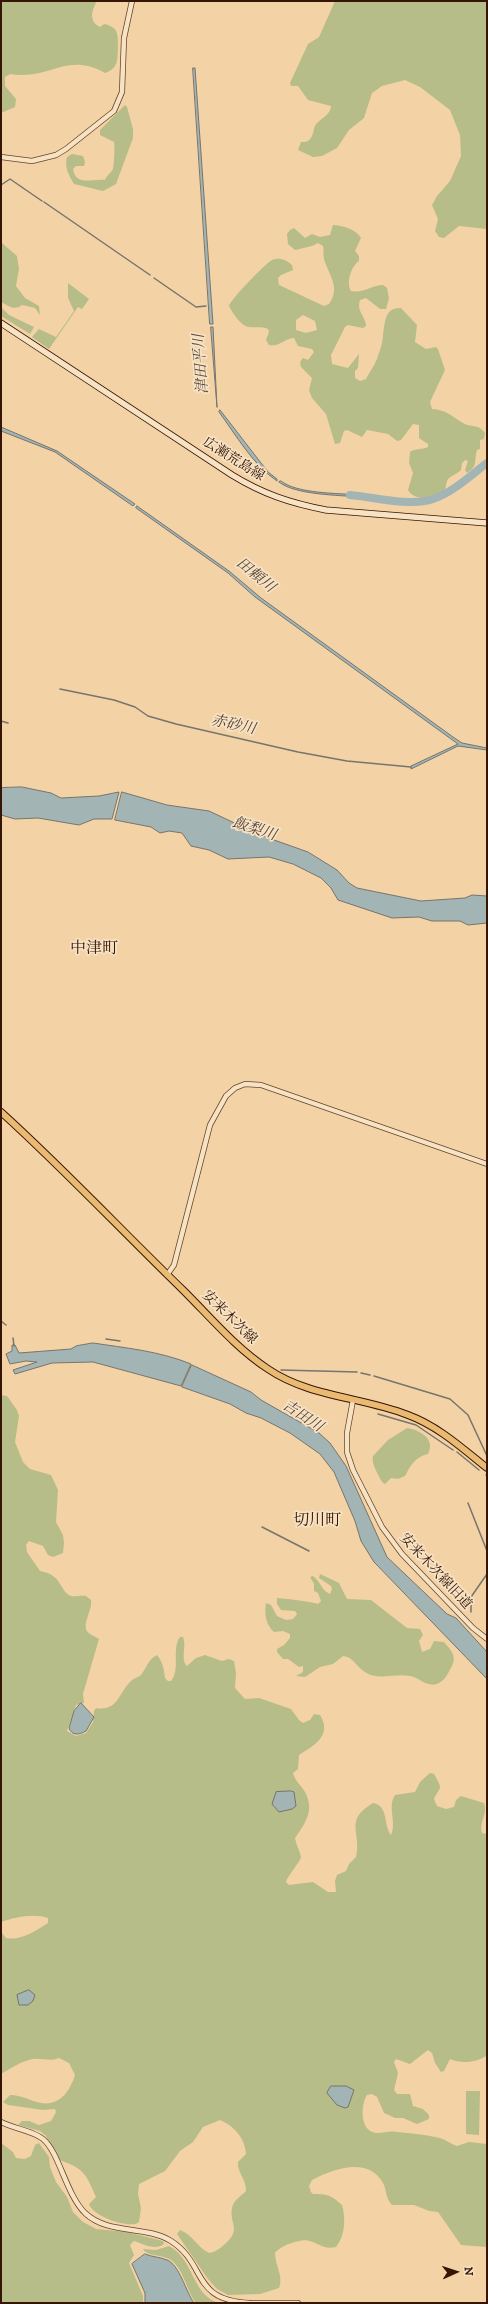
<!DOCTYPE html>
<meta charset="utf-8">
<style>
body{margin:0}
#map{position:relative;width:488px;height:2304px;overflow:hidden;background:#f3d2a5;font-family:"IM FELL DW Pica",serif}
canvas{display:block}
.frame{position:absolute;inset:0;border:2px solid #351504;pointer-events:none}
.north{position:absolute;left:436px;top:2252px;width:40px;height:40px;-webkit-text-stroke:3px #f7e2c4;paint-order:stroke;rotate:87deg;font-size:11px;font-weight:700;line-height:16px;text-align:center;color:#351504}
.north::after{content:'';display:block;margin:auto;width:14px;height:18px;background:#351504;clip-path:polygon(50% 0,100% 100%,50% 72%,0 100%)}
</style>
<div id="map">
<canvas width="488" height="2304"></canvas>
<div class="frame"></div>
<div class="north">N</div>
</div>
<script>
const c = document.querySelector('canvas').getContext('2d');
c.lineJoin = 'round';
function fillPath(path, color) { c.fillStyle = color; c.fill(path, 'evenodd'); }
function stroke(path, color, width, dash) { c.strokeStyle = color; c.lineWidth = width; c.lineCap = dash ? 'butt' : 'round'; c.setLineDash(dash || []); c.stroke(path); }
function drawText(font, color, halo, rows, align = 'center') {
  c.font = font + ' "IM FELL DW Pica","Noto Serif JP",serif'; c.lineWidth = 3.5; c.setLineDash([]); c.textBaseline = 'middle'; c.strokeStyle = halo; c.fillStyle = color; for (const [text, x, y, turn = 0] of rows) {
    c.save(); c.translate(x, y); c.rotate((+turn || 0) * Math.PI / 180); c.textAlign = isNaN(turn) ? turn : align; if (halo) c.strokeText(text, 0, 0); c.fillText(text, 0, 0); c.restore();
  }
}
const green = new Path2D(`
 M1,1H97C92,10 88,21 100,27L104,24C119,27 118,35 118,48C117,60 119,68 105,73C66,51 50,81 10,74L5,77V86L16,99L15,107L1,113Z
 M335,1H487V229L459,226L444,238L439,237L435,231L438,219L432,205L437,196L450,181L461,156L460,135L450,110L420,87L405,80L382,86L372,93L364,118L349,130L337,148L322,156L313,157L298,150L301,142C305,142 308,142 310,139C315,134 312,127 318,122C323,118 331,113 331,106L308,100L298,86H291L290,83L308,44L319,37Z
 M125,105L127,107L133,129V138L116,184L103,191L74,184C69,176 64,167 67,157L72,154L83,156L85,162L84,166H76L73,169C76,187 92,178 105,180C107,175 110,174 113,169C114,166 115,147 114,142L100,135V130Z
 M333,225C342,225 357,230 361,238L355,251L359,256V261C351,266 346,283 351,291C363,294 372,285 383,285L387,288L389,298L386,309H380L366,298L360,300C356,312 366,316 366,326L363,328L348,325L345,327L331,355L332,364L348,368L359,354L358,368L355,371V378L360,381L366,379C369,373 374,366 377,359C379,353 383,343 383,335C385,324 384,307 401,308L417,325L415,342L426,349L436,347L438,349L445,370L430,402L432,409C447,410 451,416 463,423C471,428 478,423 485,433L484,439L480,440V449L477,450C474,460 478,467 467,473L465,470L468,461L465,460L462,463L461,470C458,473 451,476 448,479C445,484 447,490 442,493C432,499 414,501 408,490L413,473L409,463L410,452C415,448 422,450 428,447V444L419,438V425L413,424L401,440L397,441L388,434L367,430L362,437L347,430L344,431L340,443L335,444L326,414L312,398L309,390L312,378L301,367L300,362L303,358L308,360L314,352L312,349L298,346L294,338C285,338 280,347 269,345L266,340L269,332L268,329C261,326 256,328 249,327C241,326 232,312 229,306C230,300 266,263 272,260C279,257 287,260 292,265L293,270L281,275L278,278L279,285L324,306L329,304C341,287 329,276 324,259C323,255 324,250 323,246L318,243L312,246L295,250L288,244L287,234L290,230L294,228L305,238L312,234L320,237L330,235ZM303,315L315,321L317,330L306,333L296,330V320Z
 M1,239L2,243L17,256L19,269L16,286L25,298L39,306L40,315L35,308L22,305C14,311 9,306 1,302Z
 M68,283L89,299L82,309L78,307L49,349L32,337L39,329L56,337L74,311L68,298Z
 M1,307L9,315L34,327L30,334L1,316Z
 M1,1395L7,1396L17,1410L19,1416L15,1442L23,1462L30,1469L51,1475L58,1490L56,1522L63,1535L64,1543L63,1553L53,1557L48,1555L43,1546L29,1541L26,1545L27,1552L40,1571C63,1575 59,1591 71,1596C74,1597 82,1595 86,1596L91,1600C93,1611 79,1627 90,1634C93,1636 96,1637 99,1639L83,1694L84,1703L76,1705L67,1731L76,1736L86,1733L93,1722L94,1711L96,1708C118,1712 119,1692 131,1681C135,1677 140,1678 143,1672C147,1666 149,1659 157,1655C163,1662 164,1670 165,1678L168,1681H171C181,1669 171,1649 180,1637H183C187,1647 180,1659 187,1666L196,1658L205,1655L222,1661L229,1659L234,1661L236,1673L235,1688L245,1699L259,1698L291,1709L299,1720L303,1723L310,1720L314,1714L320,1715C333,1736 313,1746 299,1755L298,1769L293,1773C295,1781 301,1785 305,1792C315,1810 305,1824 295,1838C296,1845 300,1851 301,1857C301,1861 288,1875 286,1882L289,1885L313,1882L328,1892H336L335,1881L337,1875L346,1871L349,1864L356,1857C362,1832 343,1821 373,1803C389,1806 383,1825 391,1835C397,1822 387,1807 395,1795L415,1792L420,1782L430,1773L434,1774C443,1790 441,1785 434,1799L437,1806L446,1809L454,1807L456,1800L461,1796L484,1803C488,1815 479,1821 482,1833L487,1834V2055C478,2063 460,2064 450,2059L444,2071L441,2072L435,2063L432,2053L428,2050L410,2064L396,2059L394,2062L398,2073L394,2090L397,2094H410L413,2106L423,2109L429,2115V2119L417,2124L403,2118H395L384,2113L377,2097L372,2094L367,2095C361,2104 360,2127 372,2132C380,2135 388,2130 397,2132C409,2133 428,2135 440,2138C446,2140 451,2144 457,2146L469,2142L487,2144V2247L461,2245L438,2212L429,2211L414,2205H392C385,2198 387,2190 383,2183C368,2156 333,2169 312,2180L309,2186L311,2192L313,2194C327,2194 331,2195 342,2205C346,2219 345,2236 336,2247C324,2250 320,2244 310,2241C301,2238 280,2246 275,2253C275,2265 284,2277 279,2288L260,2294L228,2295L217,2289L208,2279L177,2234L180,2230C192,2234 197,2247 209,2253C216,2252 219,2249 225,2244C242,2229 229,2224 232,2208C233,2201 241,2196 246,2191C246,2178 237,2173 238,2162L246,2154C245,2138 234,2126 220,2120L203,2127L193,2142L180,2151L165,2171L139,2184L138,2194L141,2208L139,2222C131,2230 92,2216 89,2204L96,2197C86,2174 84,2168 59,2160L46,2136L40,2131L18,2125L22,2121H29L39,2125L51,2121L56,2112L55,2109L43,2110L8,2105L3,2102L10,2095C22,2095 30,2101 41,2103C60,2106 70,2091 75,2075L69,2063L59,2058C50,2062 42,2058 33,2059C22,2061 11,2068 1,2074V1932L6,1938C21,1941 35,1931 48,1923V1918C34,1913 15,1917 1,1922Z
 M407,1428C420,1430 436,1439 428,1454C415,1457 411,1465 405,1476L398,1479L391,1478L385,1484L382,1482C378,1474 371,1464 373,1456L388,1440Z
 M320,1574L339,1583L347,1599L371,1600L407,1628L420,1629L423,1635L419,1641L422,1652L430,1649L434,1641L444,1642C451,1650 457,1656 452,1666C448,1673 446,1679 439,1683C428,1689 419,1677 410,1676C394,1673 378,1681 365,1672C356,1667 354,1657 343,1656L333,1664L320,1667L305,1677L296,1676L303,1672V1666L299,1667L288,1659H283L277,1652V1649L284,1645L290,1638V1634L283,1631L274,1632C266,1625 264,1614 266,1603L271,1605L277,1616L286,1620L293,1619L297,1614L295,1611L281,1610L277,1604V1598C281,1598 314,1602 318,1604L321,1601L318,1593L314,1591V1584L310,1577L313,1576C320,1581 322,1591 330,1594L332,1589L331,1586L319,1578Z
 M466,2091H480L479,2135L466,2134Z
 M1,2143L13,2152L16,2158L25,2159L31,2156L35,2145L39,2143L49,2157L50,2167L56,2182L67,2197L73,2212L83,2222L96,2229L127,2232L163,2241L164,2244C155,2251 143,2244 134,2241L130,2245L134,2255L129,2263L143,2296V2303H1Z
 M169,2246C194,2259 191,2293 218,2303H196C186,2290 184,2270 171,2260C162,2254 148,2257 143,2249L156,2250Z`);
const water = new Path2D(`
 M193,68H195L213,324H210Z
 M211,327H213L217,407Z
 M220,410L268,472L277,479V481C253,465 236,435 219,412Z
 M1,427L57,451L135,504L133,506L55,452L1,431Z
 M281,481C297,494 338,493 359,495V497C338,495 295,495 279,482Z
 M137,506L229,571L261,598L453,737L462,743L487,748V750L458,746L411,769V766L458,744L255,597L228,573L136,508Z
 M22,787L51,793L61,798L99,796L119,792L112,819H94L79,825L38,818L15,819L1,815V788Z
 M122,792L167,805L209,811L260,835L308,852L337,870L349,883L357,888L421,901L465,898L472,895L487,896V923L468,925L460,921H432L419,917L392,918L338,900L331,888L321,878L293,864L269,857L228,859L209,850L191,846L182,833L169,831L160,833L151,827L115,820Z
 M93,1343C126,1348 159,1351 191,1364L181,1386L93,1362L52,1363L15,1374L13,1370L37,1362L26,1361L10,1364L6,1354L12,1351V1345H15L19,1353L71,1349L76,1346Z
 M192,1365L251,1392L261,1400L319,1433L330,1443L346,1466L387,1557L447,1614L456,1618L487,1652V1679L374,1562L361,1541L355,1521L334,1472L320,1454L290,1433L261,1418L246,1413L230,1404L182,1387Z
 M81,1703L94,1717L86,1731C79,1735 72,1736 69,1728L74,1711Z
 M291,1791L294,1792L296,1806L292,1809L279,1812L272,1804L276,1792Z
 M29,1990L35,1995L33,2001L28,2005H19L17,1995Z
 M331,2086H346L354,2090L348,2107L345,2108L337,2105L327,2093Z
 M145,2254C152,2257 160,2257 167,2260C179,2264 186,2292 194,2303H145V2293L132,2264Z`);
const stream = new Path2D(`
 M1,185L10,179L42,201
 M44,202L150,275
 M154,278L196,307L206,306
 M60,689L114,700L135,707L148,716L176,724L298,752L347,761L411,767
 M1,721L8,723
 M1,1321L6,1325
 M13,1338L14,1346
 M106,1339L120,1341
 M281,1370L357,1372
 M361,1373L370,1375
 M374,1376L450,1399L468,1415L487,1456
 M378,1414L416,1425L453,1450
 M457,1452L479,1470
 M486,1475L487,1476
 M468,1503L487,1551
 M262,1527L309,1551
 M471,1612V1597L487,1574`);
const river = new Path2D(`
 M350,495C374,497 410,507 433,499C452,493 471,475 487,463`);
const tertiary = new Path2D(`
 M1,157L32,161L56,155L66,149L114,111L122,92L124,38L132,1
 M167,1275L174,1265L210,1125L226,1096L235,1088L245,1084L261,1085L487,1164
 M353,1400L347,1433V1452L353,1470L382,1527L402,1554L473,1628L487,1639
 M1,2122C14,2129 32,2130 43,2139C59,2152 66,2194 85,2213C108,2235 145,2225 171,2241C208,2265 190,2300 250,2303
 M252,2303H298`);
const secondary = new Path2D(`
 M1,323L232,475C263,494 290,503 326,510L487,523`);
const primary = new Path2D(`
 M1,1112C64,1169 123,1232 184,1291C211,1318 236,1348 268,1369C309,1397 362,1397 408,1415C438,1426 462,1448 487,1468`);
const streetNames = [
 ["広瀬荒島線",233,460,32],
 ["安来木次線",229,1318,44],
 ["安来木次線旧道",435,1572,47]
];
const waterNames = [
 ["津田平川",202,364,-94],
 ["田頼川",255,576,39],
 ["赤砂川",233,726,12],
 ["飯梨川",254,830,18],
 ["吉田川",302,1417,33]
];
const quarterNames = [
 ["中津町",94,950],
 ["切川町",317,1522]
];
fillPath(green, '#b7bd89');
fillPath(water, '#a2b4b3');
stroke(water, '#76746d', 1);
stroke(stream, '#76746d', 1.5);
stroke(river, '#a2b4b3', 8);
stroke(tertiary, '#64442c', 6);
stroke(secondary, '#351504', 7);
stroke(primary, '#351504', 8);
stroke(tertiary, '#f7e2c4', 4.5);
stroke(secondary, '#f7e2c4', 5.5);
stroke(primary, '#eab972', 6);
drawText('14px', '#351504', '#f7e2c4', streetNames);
drawText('italic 15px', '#564539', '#f7e2c4', waterNames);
drawText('16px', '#351504', '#f7e2c4', quarterNames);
</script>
